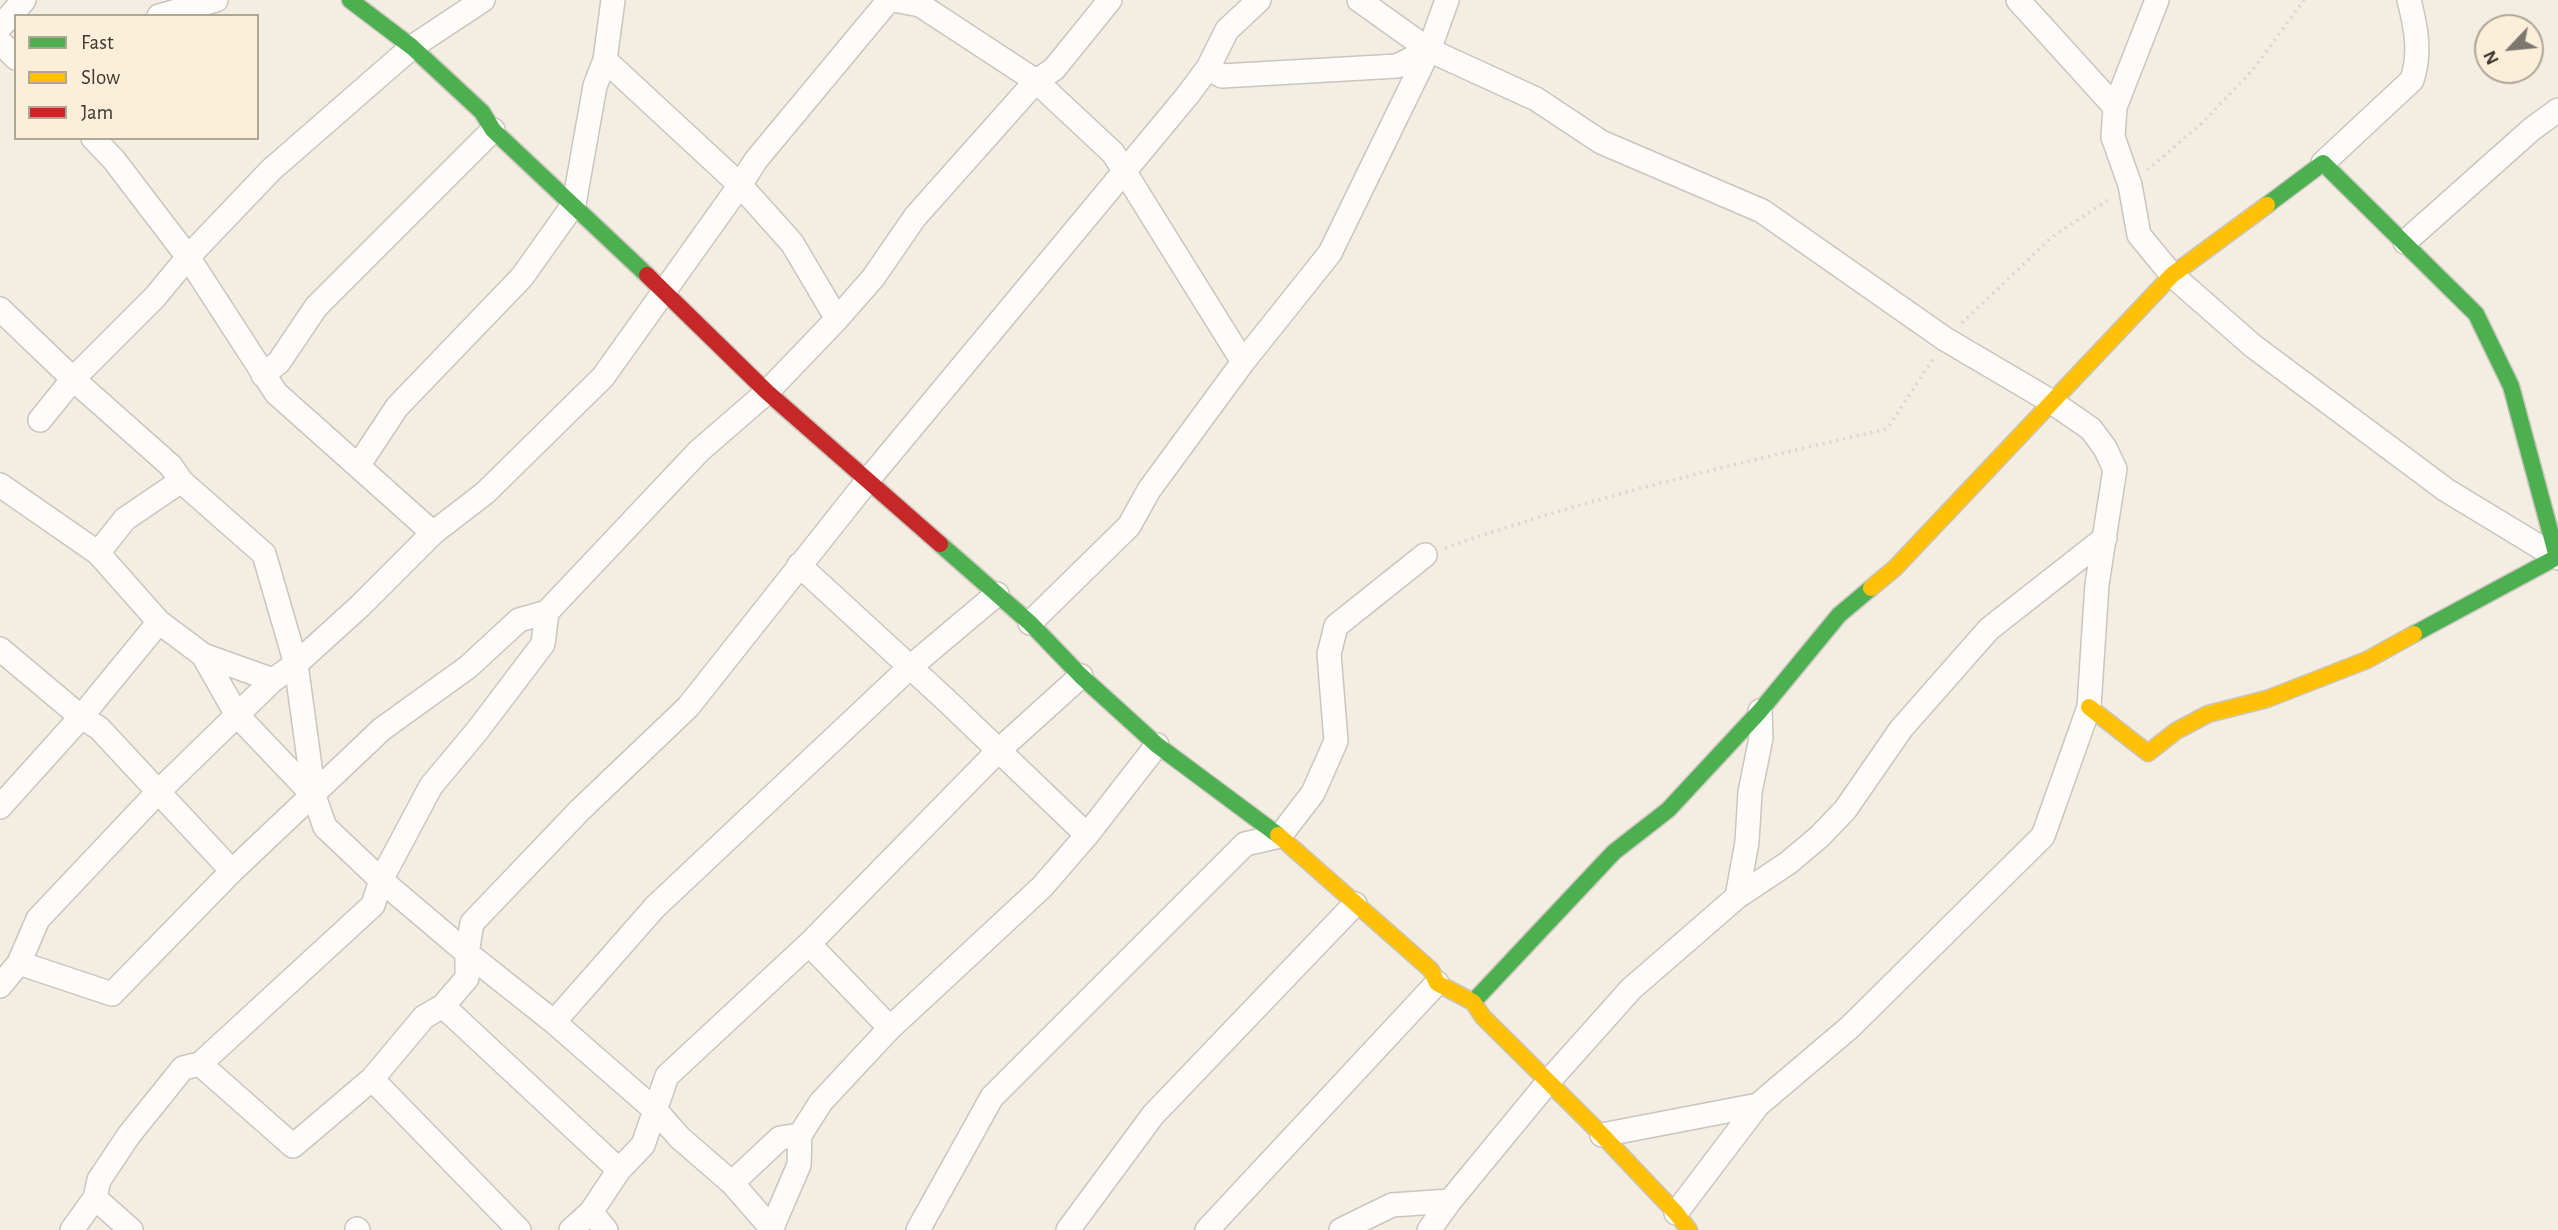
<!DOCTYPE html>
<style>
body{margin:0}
#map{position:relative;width:2558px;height:1230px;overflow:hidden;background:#f3ede2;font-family:"Alegreya Sans",sans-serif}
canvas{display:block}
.legend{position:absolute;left:14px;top:14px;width:245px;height:126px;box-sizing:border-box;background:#fbefda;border:2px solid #afa696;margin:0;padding:9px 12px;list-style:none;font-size:21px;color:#3e3931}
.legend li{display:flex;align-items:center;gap:14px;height:35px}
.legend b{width:35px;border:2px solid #afa696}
.north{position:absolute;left:2474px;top:14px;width:70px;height:70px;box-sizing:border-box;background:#fbefda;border:2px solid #afa696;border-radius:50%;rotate:244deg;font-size:19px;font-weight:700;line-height:28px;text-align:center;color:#3e3931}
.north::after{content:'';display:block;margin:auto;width:24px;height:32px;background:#7d786f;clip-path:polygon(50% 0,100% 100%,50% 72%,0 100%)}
</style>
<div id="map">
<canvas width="2558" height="1230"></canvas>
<ul class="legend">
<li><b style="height:9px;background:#4caf50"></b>Fast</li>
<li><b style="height:9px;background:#ffc107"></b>Slow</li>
<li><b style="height:9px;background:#c62828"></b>Jam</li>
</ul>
<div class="north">N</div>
</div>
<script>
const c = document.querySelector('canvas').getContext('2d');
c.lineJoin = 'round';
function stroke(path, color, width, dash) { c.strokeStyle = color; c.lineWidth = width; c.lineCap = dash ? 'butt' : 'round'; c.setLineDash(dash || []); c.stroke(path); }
const path = new Path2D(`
 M2147,170L2201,124L2252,71L2304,0
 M1962,323L2052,237L2111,198
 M1445,548C1590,497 1738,463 1887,429L1935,356`);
const street = new Path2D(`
 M894,0L920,5L1036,81L1113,153L1243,362
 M1359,0L1429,50L1536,99L1601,142L1762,211L1945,339L2052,402L2091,429L2105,448L2115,469L2097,584L2089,707L2043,836L1850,1027L1758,1105L1676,1213
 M2018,0L2115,107
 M2157,0L2115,107L2113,137L2130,185L2139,235L2172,275L2253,346L2446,490L2558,558
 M159,16L216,0
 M0,27L24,0
 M0,42L16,58
 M605,60L740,185L792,243L837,319
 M1208,68L1222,76L1397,66L1429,50
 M93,138L114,160L188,257L276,393L433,533
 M2323,163L2412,80C2421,53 2416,27 2409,0
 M2405,242L2532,129L2558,110
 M0,309L73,379L171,466L181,481L264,554L296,664L314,796L325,827L381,880L467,953L554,1022L656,1111L680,1138L732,1183L773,1230
 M263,375L279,362L316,307L493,130
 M40,420L73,379L155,297L188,257L271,170L412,47L483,0
 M358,466L397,407L522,277L574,204L595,86L605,60L613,0
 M0,485L98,553L159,622L203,655L273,680
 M98,553L125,519L181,481
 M799,565L946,700L1087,835
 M1030,623L1129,526L1149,490L1243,362L1330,253L1429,50L1447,0
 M0,649L81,717L99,728L232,871
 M203,655L237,715L314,796
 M0,807L81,717L159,622
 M1737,897L1747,842L1750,792L1761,738L1760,711
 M809,944L890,1028
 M19,963L112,994L232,871L382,729L468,667L519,620L547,612L699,451L767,392L837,319L873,278L915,217L1036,81L1054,69L1110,0
 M0,986L19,963L38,919L158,792L273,680L296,664L360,606L433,533L485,493L603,377L740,185L756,160L889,0
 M443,1006L619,1170
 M554,1022L655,907L909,668L997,594
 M200,1064L293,1146L372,1079L424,1017L443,1006L467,978V953L472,923L580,810L688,707L868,480L1187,96L1208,68L1227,30L1259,0
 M372,1079L519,1230
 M1602,1135L1758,1105
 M732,1183L780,1138L800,1135
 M95,1198L131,1230
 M591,1212L606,1230
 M357,1229L358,1230
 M72,1230L95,1198L99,1180L129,1135L183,1068L200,1064L373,905L381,880L431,786L477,731L543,644L547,612
 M571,1230L591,1212L619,1170L643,1145L667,1076L809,944L998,751L1081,676
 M771,1230L799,1165L800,1135L821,1102L890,1028L1042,887L1087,835L1157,745
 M918,1230L992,1097L1245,844L1280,836L1313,793L1336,741L1329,654L1336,626L1425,555
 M1068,1230L1153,1115L1355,904
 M1207,1230L1437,983
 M1341,1230L1392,1205L1450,1201
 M1429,1230L1450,1201L1548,1082L1631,989L1737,897L1788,863L1819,837L1845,810L1901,729L1989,629L2105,538`);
const fast = new Path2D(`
 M350,0L412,47L482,112L493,130L647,275
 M2267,205L2323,163L2476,314L2511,386L2557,557L2414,634
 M940,544L1030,623L1081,676L1157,745L1278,835
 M1473,1002L1614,852L1668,810L1760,711L1839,615L1871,588`);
const slow = new Path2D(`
 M1871,588L1895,568L2172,275L2267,205
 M2089,707L2148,753L2176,731L2208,714L2267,699L2367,660L2414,634
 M1278,835L1431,970L1437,983L1473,1002L1483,1017L1602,1135L1676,1213L1689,1230`);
const jam = new Path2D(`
 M647,275L767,392L940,544`);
stroke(street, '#cac5bd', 26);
stroke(fast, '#cac5bd', 19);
stroke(slow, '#cac5bd', 19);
stroke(jam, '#cac5bd', 19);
stroke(path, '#d8d6d3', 3.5, [2, 5]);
stroke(street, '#fdfcfb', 23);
stroke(fast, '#4caf50', 16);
stroke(slow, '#ffc107', 16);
stroke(jam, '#c62828', 16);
</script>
